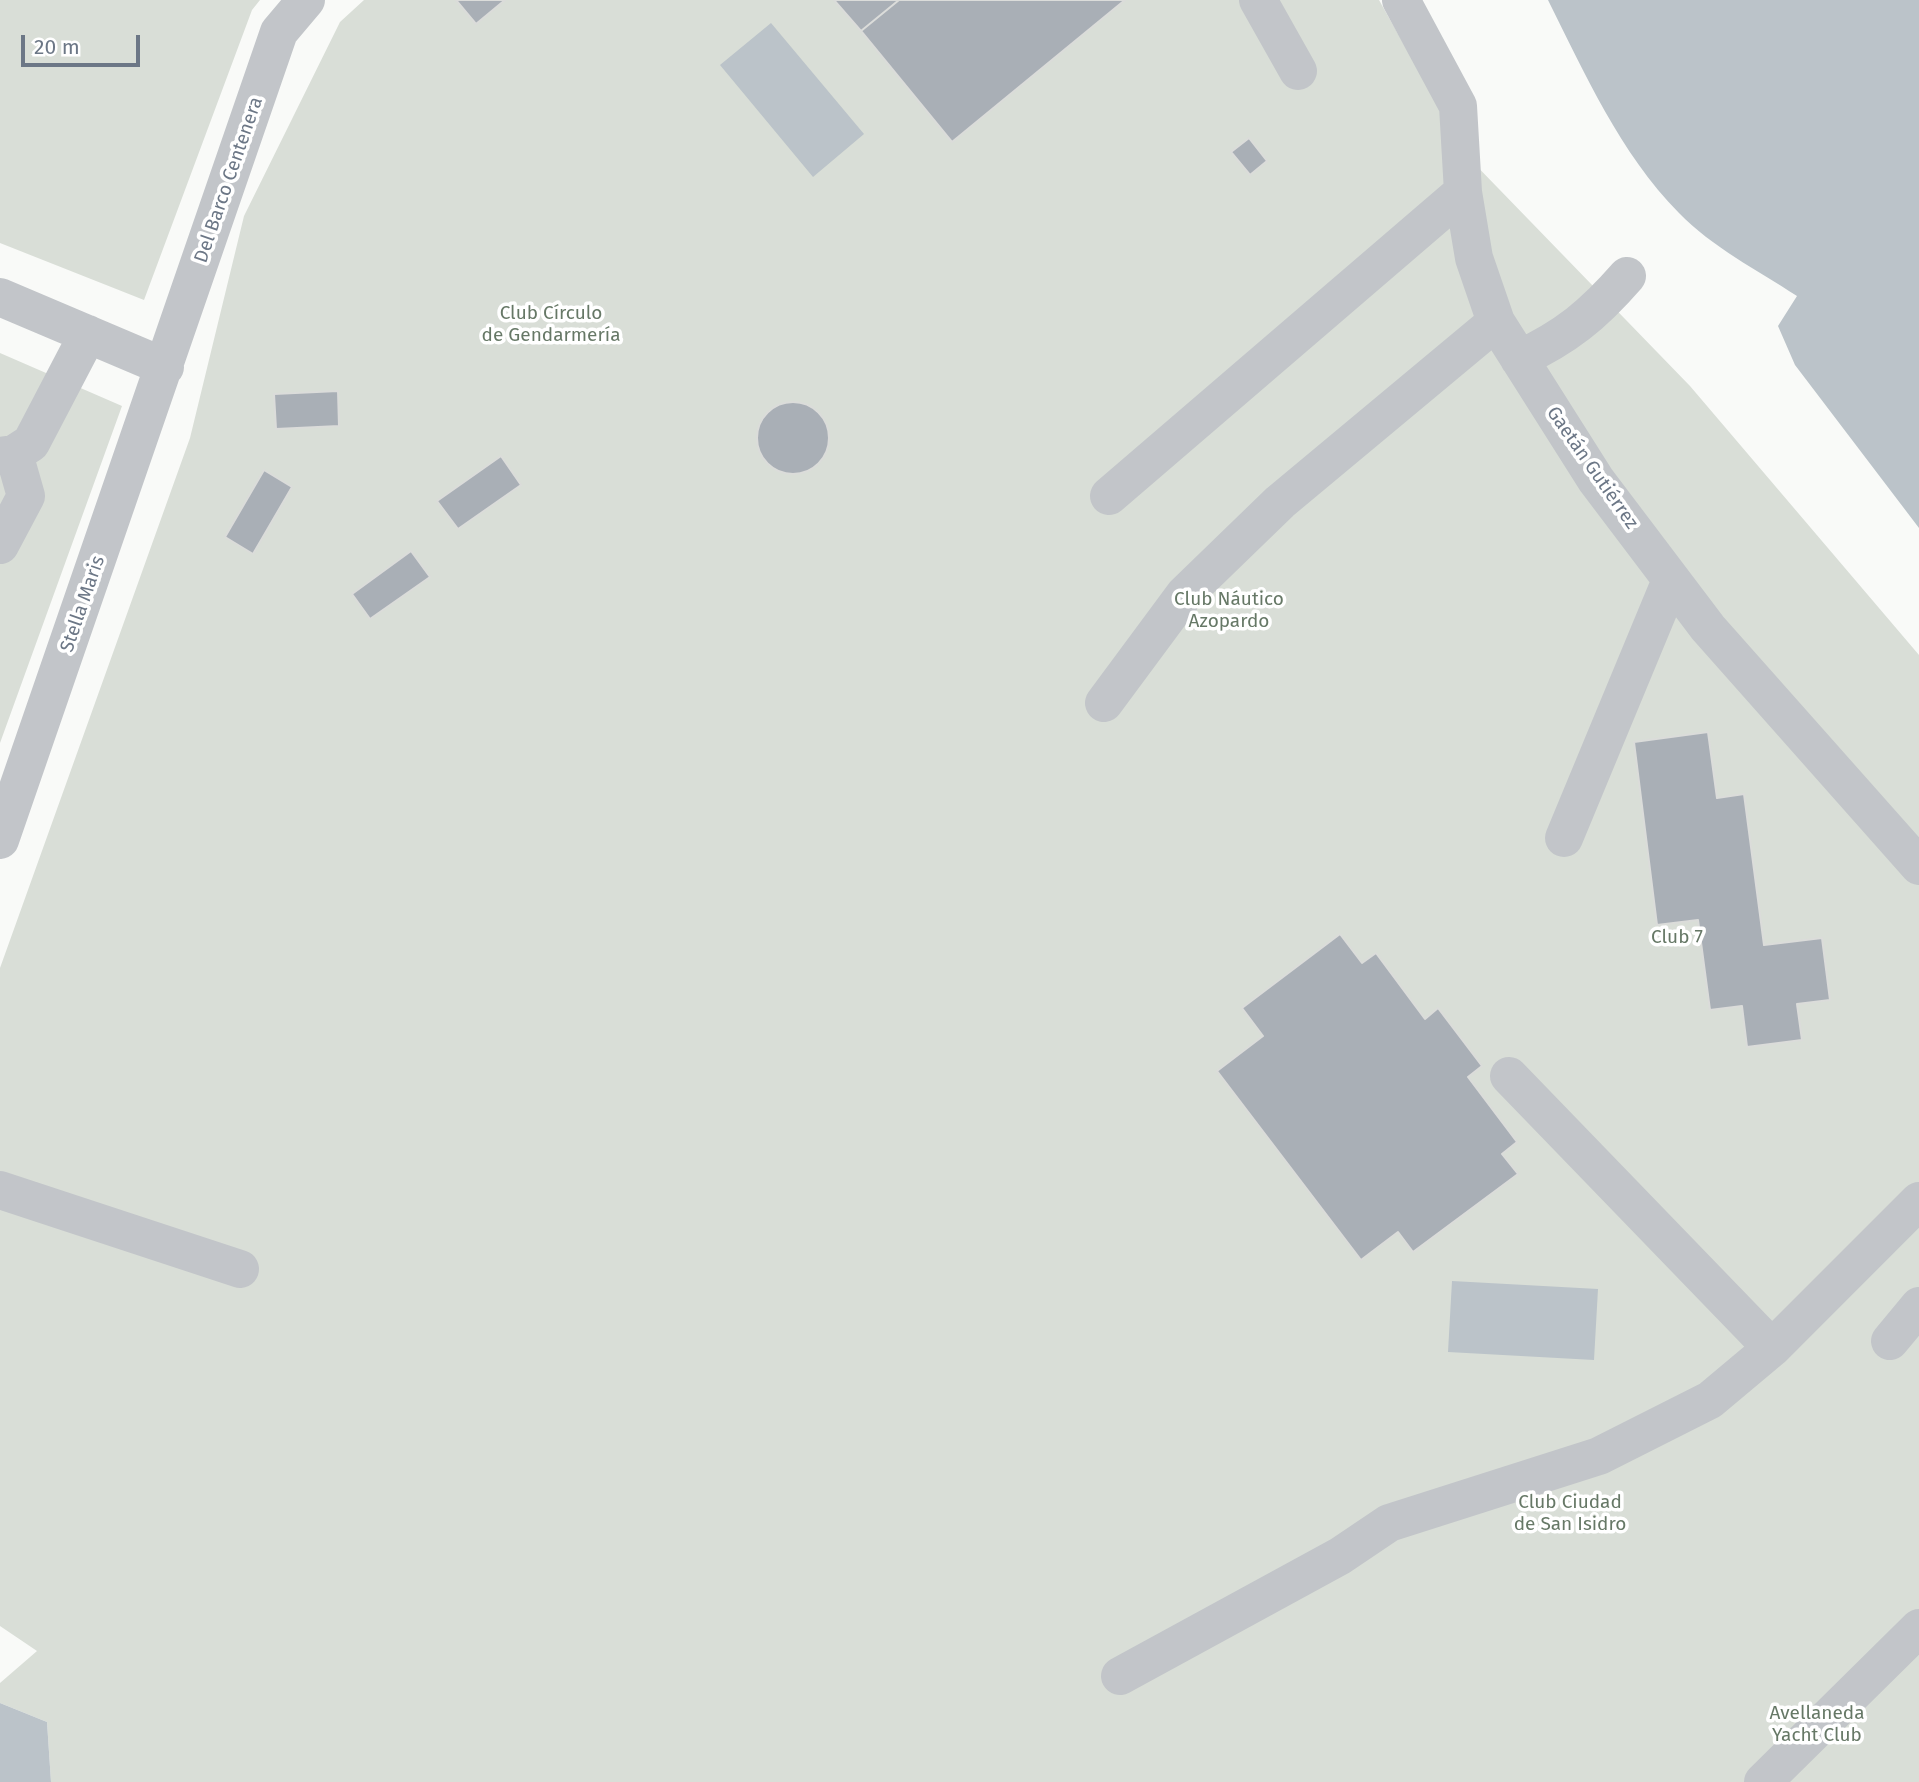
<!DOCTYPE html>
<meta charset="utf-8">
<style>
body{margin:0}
#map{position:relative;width:1919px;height:1782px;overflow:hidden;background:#f9faf8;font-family:"Fira Sans",sans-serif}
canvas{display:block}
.scale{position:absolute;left:21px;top:35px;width:119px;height:32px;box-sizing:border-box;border:4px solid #6c7786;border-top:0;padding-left:9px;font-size:21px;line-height:24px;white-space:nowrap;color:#6c7786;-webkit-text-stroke:5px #fff;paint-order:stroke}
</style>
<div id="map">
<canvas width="1919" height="1782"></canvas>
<div class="scale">20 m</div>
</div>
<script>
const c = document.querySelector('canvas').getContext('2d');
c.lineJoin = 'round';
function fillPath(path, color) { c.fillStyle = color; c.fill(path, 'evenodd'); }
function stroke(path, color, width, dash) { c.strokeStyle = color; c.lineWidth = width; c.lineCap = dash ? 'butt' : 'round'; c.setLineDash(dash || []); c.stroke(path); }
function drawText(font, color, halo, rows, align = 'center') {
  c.font = font + ' "Fira Sans",sans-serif'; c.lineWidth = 7; c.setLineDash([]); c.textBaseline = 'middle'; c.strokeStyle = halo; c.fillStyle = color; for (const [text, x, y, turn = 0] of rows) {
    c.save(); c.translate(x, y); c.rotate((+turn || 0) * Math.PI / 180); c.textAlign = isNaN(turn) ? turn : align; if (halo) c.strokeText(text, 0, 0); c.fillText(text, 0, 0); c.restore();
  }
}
const green = new Path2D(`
 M0,0H260L252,10L144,300L0,243Z
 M364,0H1379L1466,155L1690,386L1919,655V1782H51L47,1722L0,1703V1683L37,1651L0,1626V968L190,438L244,216L340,22Z
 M0,353L122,406L0,743Z`);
const water = new Path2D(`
 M1548,0H1919V528L1795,365L1778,326L1797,296C1757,270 1712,247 1679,213C1620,153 1585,74 1548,0Z
 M771,23L864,134L813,177L720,65Z
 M1452,1281L1598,1289L1594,1360L1448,1352Z
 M0,1703L47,1722L51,1782H0Z`);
const building = new Path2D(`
 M456,0H505L476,24Z
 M834,0H899L861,31Z
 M899,0H1125L952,142L861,31Z
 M1249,138L1267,161L1250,175L1231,152Z
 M338,391L339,426L276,429L274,394Z
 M757 438a36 36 0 1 1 72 0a36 36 0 1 1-72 0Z
 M501,456L521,485L458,529L437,501Z
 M264,470L292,487L253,554L225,537Z
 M411,551L430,577L370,619L352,594Z
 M1708,732L1717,798L1744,794L1764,945L1822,938L1830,1000L1797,1004L1802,1040L1747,1047L1742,1006L1710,1010L1698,920L1657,925L1634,742Z
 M1340,934L1362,963L1376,953L1425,1019L1438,1008L1482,1066L1468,1077L1517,1142L1502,1154L1518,1174L1413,1252L1398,1232L1361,1260L1217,1071L1263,1036L1242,1008Z`);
const minor = new Path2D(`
 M1258,0L1298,71
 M1401,0L1458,106L1463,192L1474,258L1496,322L1596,480L1708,628L1919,866
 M0,297L165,367
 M1519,359C1566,337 1593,315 1627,276
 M0,456L14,454L31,443L88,334
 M1109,496L1463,192
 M0,545L26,496L14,454
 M1104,703L1184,595L1280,502L1496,322
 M1564,838L1671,580
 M0,840L279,32L306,0
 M1509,1076L1772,1348
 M0,1190L240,1269
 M1890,1341L1919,1306
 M1120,1676L1340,1556L1389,1523L1599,1456L1710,1400L1772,1348L1919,1201
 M1763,1782L1919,1628`);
const streetNames = [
 ["Del Barco Centenera",229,180,-71],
 ["Gaetán Gutiérrez",1592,468,55],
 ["Stella Maris",83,604,-71]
];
const parkNames = [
 ["Club Círculo",551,314],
 ["de Gendarmería",551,336],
 ["Club Náutico",1229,600],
 ["Azopardo",1229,622],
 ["Club 7",1677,938],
 ["Club Ciudad",1570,1503],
 ["de San Isidro",1570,1525],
 ["Avellaneda",1817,1714],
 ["Yacht Club",1817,1736]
];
fillPath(green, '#d9ded7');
fillPath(water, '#bbc3c9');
fillPath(building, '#a9afb6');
stroke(building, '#dbdcda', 2);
stroke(minor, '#c2c5c9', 38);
drawText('19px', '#6c7786', '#fff', streetNames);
drawText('19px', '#667866', '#fff', parkNames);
</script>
